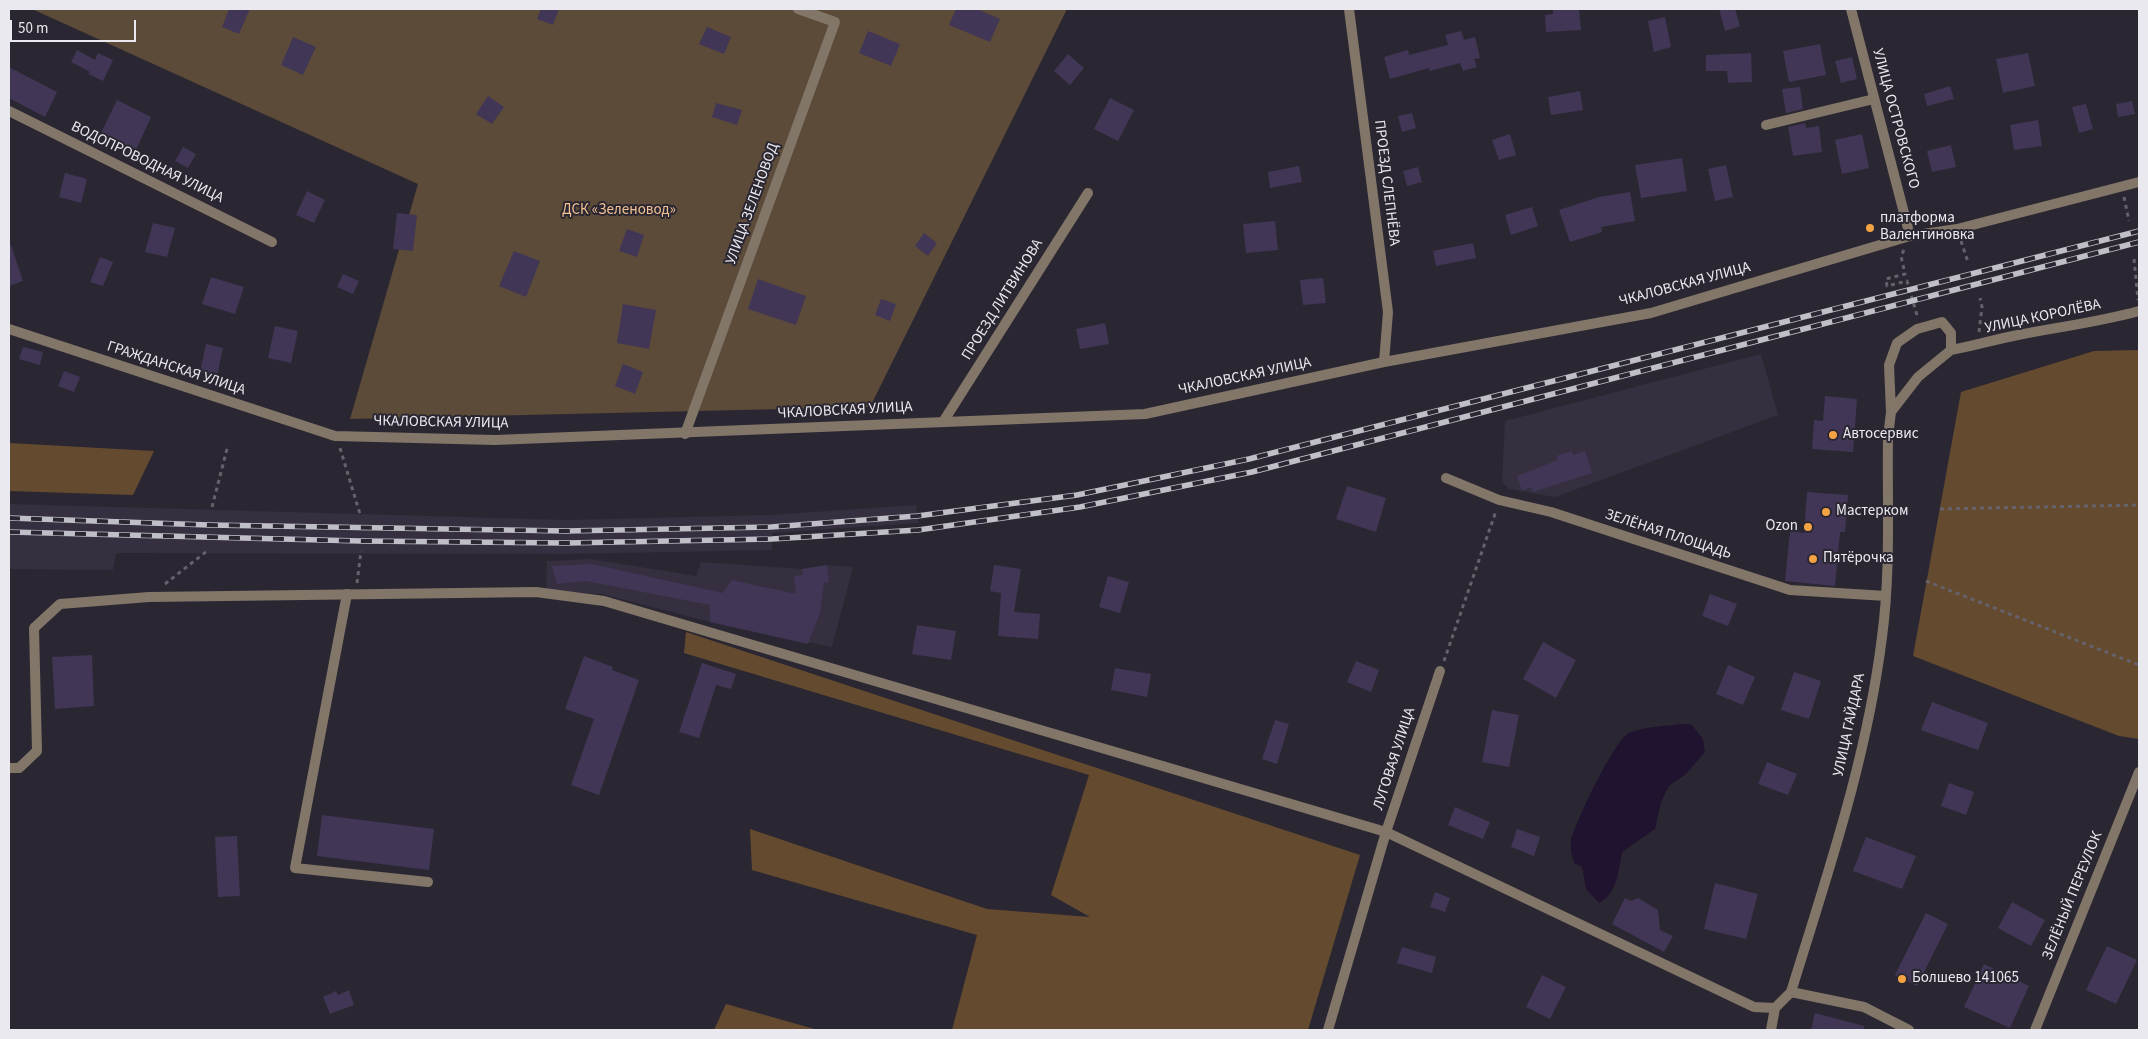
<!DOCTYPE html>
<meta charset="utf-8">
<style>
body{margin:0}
#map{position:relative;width:2148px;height:1039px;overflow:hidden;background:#2b2732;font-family:"Source Sans 3",sans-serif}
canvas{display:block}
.frame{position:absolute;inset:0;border:10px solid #ebe9f0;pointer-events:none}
.scale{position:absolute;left:10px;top:20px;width:126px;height:22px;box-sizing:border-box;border:2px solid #ebe9f0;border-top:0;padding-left:6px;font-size:15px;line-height:18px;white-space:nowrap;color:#ebe9f0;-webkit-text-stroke:4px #2b2732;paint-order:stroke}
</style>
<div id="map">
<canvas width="2148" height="1039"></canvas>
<div class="frame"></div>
<div class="scale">50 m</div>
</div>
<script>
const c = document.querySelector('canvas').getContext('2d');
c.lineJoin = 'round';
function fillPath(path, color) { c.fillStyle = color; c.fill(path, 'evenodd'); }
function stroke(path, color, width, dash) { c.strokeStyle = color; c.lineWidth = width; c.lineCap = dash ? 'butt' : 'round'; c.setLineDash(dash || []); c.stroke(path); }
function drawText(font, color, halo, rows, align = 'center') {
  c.font = font + ' "Source Sans 3",sans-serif'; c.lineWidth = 4; c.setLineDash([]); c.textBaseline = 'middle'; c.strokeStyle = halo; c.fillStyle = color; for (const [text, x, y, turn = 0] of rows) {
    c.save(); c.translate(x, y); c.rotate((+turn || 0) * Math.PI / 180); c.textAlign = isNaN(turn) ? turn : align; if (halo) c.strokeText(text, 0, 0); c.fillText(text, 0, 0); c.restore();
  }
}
const built = new Path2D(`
 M1761,354L1778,415L1555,497L1509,489L1502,482L1505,421Z
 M9,504L567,520L770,515L916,505L918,523L772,533V550L566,554L116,553L113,570L9,569Z
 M591,559L696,576L701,562L802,569L827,565L853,567L832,647L710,622L602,594L546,591L547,561Z`);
const green = new Path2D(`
 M32,9H1067L870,407L350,419L418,184Z`);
const forest = new Path2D(`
 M2139,350V739L2119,736L1913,656L1961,392L2094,351Z
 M9,443L154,451L133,495L9,491Z
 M686,632L1360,855L1308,1030H952L977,935L752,870L750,829L987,909L1090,917L1051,895L1089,775L684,653Z
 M726,1004L818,1030H714Z`);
const water = new Path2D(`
 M1682,724L1692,725L1703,739L1705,752L1686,774L1669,786L1661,802L1655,829L1622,852C1618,872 1618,892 1599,903L1586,889L1582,867L1574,863C1572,855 1570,849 1571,841C1575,822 1612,747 1626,735C1635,727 1669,726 1682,724Z`);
const building = new Path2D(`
 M229,9H250L239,34L222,27Z
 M541,9H559L553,25L537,19Z
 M956,9H977L1000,19L990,42L949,25Z
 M1553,9H1579L1581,30L1546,32L1545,15L1553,14Z
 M1719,9H1735L1740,26L1725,31Z
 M1665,17L1671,47L1654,52L1648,21Z
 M707,27L731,37L724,54L699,44Z
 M868,31L900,44L891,66L859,53Z
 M1461,31L1464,40L1475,37L1480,58L1474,59L1477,67L1463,71L1460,63L1430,71L1429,68L1390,79L1384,57L1408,50L1409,55L1448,45L1445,35Z
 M293,37L316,47L303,75L281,65Z
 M1820,44L1826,75L1789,82L1783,51Z
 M77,50L95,60L98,53L113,60L103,81L88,74L90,72L71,62Z
 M1751,53L1752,82L1728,83L1727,71H1706V55Z
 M2028,53L2035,86L2003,93L1996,59Z
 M1068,54L1084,68L1070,85L1054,71Z
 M1852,57L1857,79L1841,83L1835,61Z
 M9,67L57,92L45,117L9,98Z
 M1950,86L1954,99L1927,106L1924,94Z
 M1800,87L1803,109L1786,113L1782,89Z
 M1580,91L1583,110L1551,115L1548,97Z
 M488,96L504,107L492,124L476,114Z
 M1110,98L1134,110L1118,141L1094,129Z
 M117,100L151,117L136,150L101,133Z
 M2132,101L2135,114L2118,117L2116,104Z
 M716,103L742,110L737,125L712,117Z
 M2086,104L2093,129L2079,133L2072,107Z
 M1412,113L1416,128L1402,132L1398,116Z
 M2038,120L2042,146L2014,150L2010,125Z
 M1805,123L1806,128L1819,126L1822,152L1793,156L1788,127Z
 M1510,134L1516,155L1499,160L1492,140Z
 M1862,134L1869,168L1842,174L1835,140Z
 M1951,145L1956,167L1932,172L1927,151Z
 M183,147L196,154L188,168L175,161Z
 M1682,158L1687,191L1641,198L1635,165Z
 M1726,165L1733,197L1715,201L1708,169Z
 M1299,166L1302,182L1270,188L1268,172Z
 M1418,167L1422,182L1407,186L1403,171Z
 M65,173L87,179L81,203L59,197Z
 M307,191L325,200L314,223L296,215Z
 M1630,192L1635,221L1601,227L1602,232L1570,242L1559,210L1599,197Z
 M1532,207L1538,226L1511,235L1505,215Z
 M397,213L417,215L413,251L393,249Z
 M1275,221L1278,250L1246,253L1243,224Z
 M153,223L175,228L167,257L145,252Z
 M627,229L644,235L637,257L619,251Z
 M924,233L937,243L928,256L915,246Z
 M1473,243L1476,258L1436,266L1433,251Z
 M9,245H11L23,281L9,286Z
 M514,251L540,261L526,297L499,286Z
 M100,257L113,262L103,286L90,282Z
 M343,274L359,281L353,294L337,287Z
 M211,277L244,287L235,314L202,304Z
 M1323,278L1326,303L1303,305L1300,280Z
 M758,279L806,296L796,325L748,309Z
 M881,299L896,304L890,321L875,315Z
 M623,304L656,310L649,349L617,343Z
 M1105,323L1109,344L1080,349L1076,329Z
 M275,326L298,331L291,363L268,358Z
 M206,344L223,348L217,376L200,372Z
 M23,347L43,352L40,365L19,359Z
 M623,364L643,372L635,394L615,386Z
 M64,371L80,377L74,392L58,386Z
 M1825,396L1857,399L1853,452L1812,449L1814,420L1823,421Z
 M1572,451L1573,455L1585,451L1592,473L1533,492L1531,487L1522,491L1517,476L1558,460L1556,456Z
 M1347,486L1386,498L1376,532L1336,519Z
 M1807,492L1848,495L1845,532H1840L1835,586L1785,581L1790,531L1804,533Z
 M592,564L723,593L732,580L796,594L794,576L803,575L802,569L827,565L829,582L824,583L820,613L808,644L710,622V605L586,581L557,584L552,566Z
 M994,565L1021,569L1014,612L1040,614L1038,639L998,636L1001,593L990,591Z
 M1108,576L1129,582L1120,613L1099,607Z
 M1710,594L1737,604L1728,626L1702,616Z
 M917,625L956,631L951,660L912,654Z
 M1543,642L1576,660L1556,698L1523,679Z
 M92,655L94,706L55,709L52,657Z
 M584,656L613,667L612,670L639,680L599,795L571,785L594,719L565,709Z
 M1356,661L1379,670L1371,692L1347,682Z
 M702,663L736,674L731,689L716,685L699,738L679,732Z
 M1728,665L1755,677L1743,705L1716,694Z
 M1115,668L1151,674L1147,697L1111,690Z
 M1794,672L1821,681L1809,719L1781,710Z
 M1932,702L1988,723L1978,750L1921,730Z
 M1492,710L1519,715L1509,767L1482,762Z
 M1275,720L1289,724L1277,764L1262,759Z
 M1767,762L1797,774L1788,795L1758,784Z
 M1949,783L1974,792L1966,815L1941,806Z
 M1455,807L1490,822L1483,839L1448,825Z
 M322,815L434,829L429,870L317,856Z
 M1517,829L1540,837L1534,856L1511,847Z
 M237,836L240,896L218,897L215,837Z
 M1866,837L1916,856L1902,889L1853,871Z
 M1715,883L1758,894L1746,939L1704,929Z
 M1435,892L1450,898L1445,912L1430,907Z
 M1625,898L1631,901L1638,898L1658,910L1660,930L1673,936L1664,952L1612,924Z
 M2012,902L2045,920L2031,946L1998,928Z
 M1926,913L1948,924L1917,986L1895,975Z
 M2107,946L2137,960L2116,1004L2086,990Z
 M1402,947L1436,957L1432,973L1397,963Z
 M1984,964L2029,986L2010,1028L1964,1007Z
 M1542,975L1566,987L1550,1019L1526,1007Z
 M349,990L354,1005L330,1014L323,997L336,991L338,995Z
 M1815,1013L1864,1026V1030H1811Z`);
const path = new Path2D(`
 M2124,197L2129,221
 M1961,241L1968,262
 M1904,250L1901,256L1905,274L1886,279L1887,286L1907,281L1917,315
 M2134,259L2138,300
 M1979,332L1982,307L1980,298
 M340,448L360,514
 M212,507L228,445
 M1940,509L2139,505
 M1926,581L2139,665
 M357,583L361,551
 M165,584L207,551
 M1444,661L1496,511`);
const service = new Path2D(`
 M347,594L295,868L428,882`);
const minor = new Path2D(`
 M1851,9L1910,236L1957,229L2139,182
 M9,111L272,242
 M1766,125L1874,99
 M1951,350C1974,346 1996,339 2018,335C2059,327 2099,322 2139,311
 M943,422L1088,193
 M685,434L835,22L798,9
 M1446,478L1499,500L1551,512L1790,590L1886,596
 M1440,671L1386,832L1754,1007L1775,1008
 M1791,992L1864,1007L1909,1030
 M1771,1030L1775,1008L1791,992C1827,875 1867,759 1882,637C1891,571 1887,504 1888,437L1891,412L1889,365L1897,343L1917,329L1942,322L1951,333V350L1918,377L1891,412
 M2035,1030L2139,772`);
const tertiary = new Path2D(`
 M1349,9L1388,312L1384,362
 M9,329L335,436L495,440L1145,414L1384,362L1651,313L1910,236
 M9,768H19L37,751L34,628L60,604L149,597L536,592L604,601L1386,832L1328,1030`);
const rail = new Path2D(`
 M9,518L209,525L566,531L771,527L917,516L1077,495L1249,459L2139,231
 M9,532L360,541L567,543L772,539L918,530L1080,507L1252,472L2139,242`);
const markers = [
 [1870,228,5,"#f4a344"],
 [1833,435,5,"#f4a344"],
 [1826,512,5,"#f4a344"],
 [1808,527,5,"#f4a344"],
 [1813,559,5,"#f4a344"],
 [1902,979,5,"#f4a344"]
];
const streetNames = [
 ["УЛИЦА ОСТРОВСКОГО",1895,119,75],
 ["ВОДОПРОВОДНАЯ УЛИЦА",147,163,26],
 ["ПРОЕЗД СЛЕПНЁВА",1386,183,83],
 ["УЛИЦА ЗЕЛЕНОВОД",753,204,-70],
 ["ЧКАЛОВСКАЯ УЛИЦА",1685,285,-15],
 ["ПРОЕЗД ЛИТВИНОВА",1003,300,-58],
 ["УЛИЦА КОРОЛЁВА",2043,317,-12],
 ["ГРАЖДАНСКАЯ УЛИЦА",176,369,18],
 ["ЧКАЛОВСКАЯ УЛИЦА",1245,377,-12],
 ["ЧКАЛОВСКАЯ УЛИЦА",845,411,-3],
 ["ЧКАЛОВСКАЯ УЛИЦА",441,423,1],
 ["ЗЕЛЁНАЯ ПЛОЩАДЬ",1668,535,18],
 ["УЛИЦА ГАЙДАРА",1850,725,-78],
 ["ЛУГОВАЯ УЛИЦА",1395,759,-72],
 ["ЗЕЛЁНЫЙ ПЕРЕУЛОК",2073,896,-68]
];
const parkNames = [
 ["ДСК «Зеленовод»",619,211]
];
const poiNames = [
 ["платформа",1880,219],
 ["Валентиновка",1880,236],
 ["Автосервис",1843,435],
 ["Мастерком",1836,512],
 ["Ozon",1798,527,"right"],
 ["Пятёрочка",1823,559],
 ["Болшево 141065",1912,979]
];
fillPath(built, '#352f40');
fillPath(green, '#5d4b39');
fillPath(forest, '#644a2f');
fillPath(water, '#1f132f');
fillPath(building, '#413655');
stroke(path, '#65626c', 3, [4, 4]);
stroke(service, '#827669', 10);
stroke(minor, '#827669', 10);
stroke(tertiary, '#827669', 10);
stroke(rail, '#c0bec6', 5.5);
stroke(rail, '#2b2732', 4, [11]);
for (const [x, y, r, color] of markers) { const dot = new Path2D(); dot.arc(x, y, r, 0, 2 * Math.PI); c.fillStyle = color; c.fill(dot); stroke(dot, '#2b2732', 2); }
drawText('15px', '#ebe9f0', '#2b2732', streetNames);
drawText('15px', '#f2c292', '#2b2732', parkNames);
drawText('15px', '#ebe9f0', '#2b2732', poiNames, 'left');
</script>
